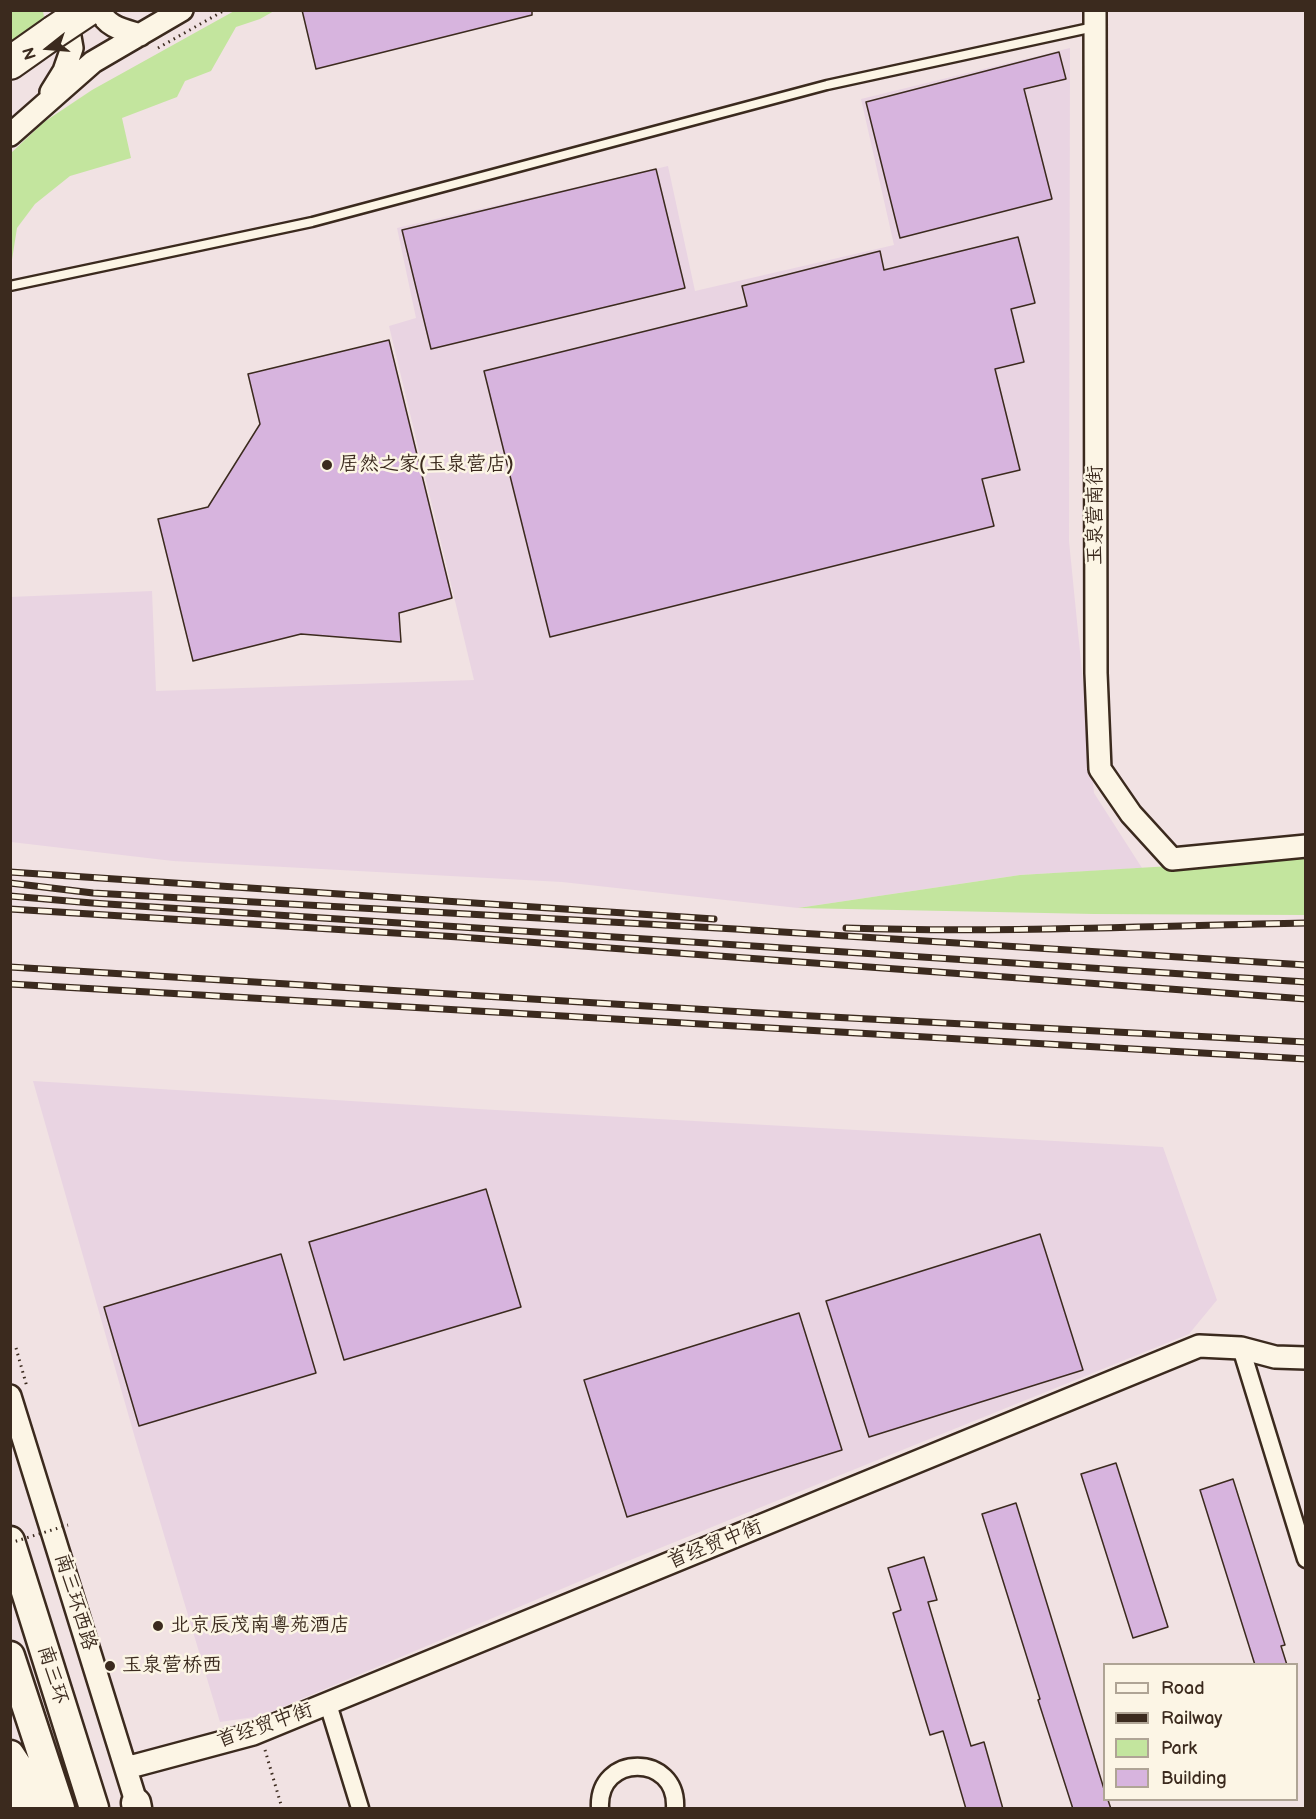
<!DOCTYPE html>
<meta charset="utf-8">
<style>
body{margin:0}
#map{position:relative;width:1316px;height:1819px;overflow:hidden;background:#f1e2e3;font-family:"Balsamiq Sans",sans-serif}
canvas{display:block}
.frame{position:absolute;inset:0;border:12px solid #3b2a1e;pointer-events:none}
.legend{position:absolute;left:1103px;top:1663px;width:195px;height:138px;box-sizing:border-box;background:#fcf5e5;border:2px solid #afa495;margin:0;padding:8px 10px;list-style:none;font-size:18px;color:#3b2a1e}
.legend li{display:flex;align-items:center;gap:12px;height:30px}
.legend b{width:30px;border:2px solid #afa495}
.north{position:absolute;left:18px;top:18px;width:60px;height:60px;-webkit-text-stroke:4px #fcf5e5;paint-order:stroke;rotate:253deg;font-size:16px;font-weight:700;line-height:24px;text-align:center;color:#3b2a1e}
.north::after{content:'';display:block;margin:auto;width:21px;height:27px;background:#3b2a1e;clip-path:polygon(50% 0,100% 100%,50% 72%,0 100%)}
</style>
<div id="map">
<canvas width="1316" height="1819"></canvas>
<div class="frame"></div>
<ul class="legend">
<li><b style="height:8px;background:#fcf5e5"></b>Road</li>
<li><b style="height:8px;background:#3b2a1e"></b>Railway</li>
<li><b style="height:16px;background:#c3e59e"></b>Park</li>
<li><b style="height:16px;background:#d7b4de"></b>Building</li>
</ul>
<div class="north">N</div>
</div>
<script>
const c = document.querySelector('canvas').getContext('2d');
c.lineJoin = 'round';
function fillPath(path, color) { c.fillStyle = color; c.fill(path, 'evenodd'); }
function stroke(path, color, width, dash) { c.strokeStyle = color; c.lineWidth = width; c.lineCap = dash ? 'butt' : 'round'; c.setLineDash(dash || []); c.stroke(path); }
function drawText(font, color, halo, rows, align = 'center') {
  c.font = font + ' "Balsamiq Sans","LXGW WenKai TC",sans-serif'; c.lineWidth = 5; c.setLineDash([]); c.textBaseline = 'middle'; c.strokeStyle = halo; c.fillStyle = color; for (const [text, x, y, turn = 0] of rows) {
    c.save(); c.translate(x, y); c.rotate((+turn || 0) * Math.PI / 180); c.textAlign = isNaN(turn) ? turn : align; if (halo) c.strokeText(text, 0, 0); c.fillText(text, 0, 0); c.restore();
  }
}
const built = new Path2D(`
 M1070,48L1069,541L1094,793L1142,868L1020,875L798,908L562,882L173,861L11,842L10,597L152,591L156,691L474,680L389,326L416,318L397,228L668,166L695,291L894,245L861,99Z
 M33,1081L478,1109L1163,1147L1217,1300L1189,1334L623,1563L261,1716L220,1722L135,1438Z`);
const green = new Path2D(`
 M236,10L274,11L260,19L236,27L211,71L185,81L177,97L122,118L131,158L70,176L35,204L17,228L11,266V153L44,122L92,90Z
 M11,11H43L45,23L11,47Z
 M1305,858V915L1094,914L798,908L1020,875Z`);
const building = new Path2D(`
 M302,10H532V15L316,69Z
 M1059,52L1066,79L1024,89L1052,199L900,238L866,102Z
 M656,169L685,288L431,349L402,230Z
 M1018,237L1035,303L1011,309L1024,362L995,369L1020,470L982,479L994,526L550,637L484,371L747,306L742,286L880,251L884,270Z
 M389,340L452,598L399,613L401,642L301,634L193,661L158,519L208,507L260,424L248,374Z
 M486,1189L521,1307L344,1360L309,1242Z
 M1040,1234L1083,1370L869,1437L826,1301Z
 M281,1254L316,1373L139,1426L104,1307Z
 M799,1313L842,1450L627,1517L584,1380Z
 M1116,1463L1168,1627L1133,1638L1081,1474Z
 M1233,1479L1285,1645L1281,1646L1287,1665H1255L1200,1490Z
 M1016,1503L1104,1789V1800H1108L1111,1809H1073L1038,1700L1040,1699L982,1514Z
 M924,1557L937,1600L928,1602L971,1746L984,1742L1003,1809H966L943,1731L930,1735L893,1613L901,1610L888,1568Z`);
const path = new Path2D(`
 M158,48L225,10
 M16,1348L27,1387
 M265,1750L282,1808`);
const service = new Path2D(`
 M10,286L312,222L827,85L1094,27`);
const minor = new Path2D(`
 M1241,1348L1306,1559
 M328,1704L360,1808
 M600,1808C597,1753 678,1753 675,1808`);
const tertiary = new Path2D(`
 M100,10C106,27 124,30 140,35
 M1095,10L1096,673L1100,769L1131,814L1172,859L1306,846
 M51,92L64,71L72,48L66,14
 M10,135L93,62L182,10
 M10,1396L138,1808
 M126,1768L253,1734L1199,1346L1241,1348L1275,1357L1306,1358
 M10,1784L18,1808`);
const trunk = new Path2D(`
 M10,1541L94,1808
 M10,1656L60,1808
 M10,1755L45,1808
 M136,1803L137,1808`);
const motorway = new Path2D(`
 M10,63L54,32`);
const rail = new Path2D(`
 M10,872L714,919
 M10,883L93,893L735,929L1306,965
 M10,896L92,903L1306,982
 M10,909L459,937L1306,999
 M846,928C999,933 1152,926 1306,923
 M10,967L793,1015L1306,1042
 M10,984L1306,1059`);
const pathBridge = new Path2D(`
 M10,1543L68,1525`);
const motorwayBridge = new Path2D(`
 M54,32L87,10`);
const markers = [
 [327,465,6,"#3b2a1e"],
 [158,1626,6,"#3b2a1e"],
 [110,1666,6,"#3b2a1e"]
];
const poiNames = [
 ["居然之家(玉泉营店)",339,465],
 ["北京辰茂南粤苑酒店",170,1626],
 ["玉泉营桥西",122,1666]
];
const streetNames = [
 ["玉泉营南街",1096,515,-90],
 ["首经贸中街",715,1545,-22],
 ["南三环西路",75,1602,73],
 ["南三环",52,1675,73],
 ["首经贸中街",265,1726,-19]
];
fillPath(built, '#e9d4e2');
fillPath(green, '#c3e59e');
fillPath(building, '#d7b4de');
stroke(building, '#3b2a1e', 1.5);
stroke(service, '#3b2a1e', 13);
stroke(minor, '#3b2a1e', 21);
stroke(tertiary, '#3b2a1e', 26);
stroke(trunk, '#3b2a1e', 33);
stroke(motorway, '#3b2a1e', 36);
stroke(path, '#3b2a1e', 3, [1.5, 4.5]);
stroke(service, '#fcf5e5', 8);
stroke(minor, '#fcf5e5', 16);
stroke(tertiary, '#fcf5e5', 21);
stroke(trunk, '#fcf5e5', 28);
stroke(motorway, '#fcf5e5', 32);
stroke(rail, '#3b2a1e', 7);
stroke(rail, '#fcf5e5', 4.5, [14]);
stroke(motorwayBridge, '#3b2a1e', 36, []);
stroke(pathBridge, '#3b2a1e', 3, [1.5, 4.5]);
stroke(motorwayBridge, '#fcf5e5', 32);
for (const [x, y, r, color] of markers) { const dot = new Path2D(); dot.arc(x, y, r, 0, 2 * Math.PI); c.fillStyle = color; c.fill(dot); stroke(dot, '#fcf5e5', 2); }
drawText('20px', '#3b2a1e', '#fcf5e5', poiNames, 'left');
drawText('20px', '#3b2a1e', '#fcf5e5', streetNames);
</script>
